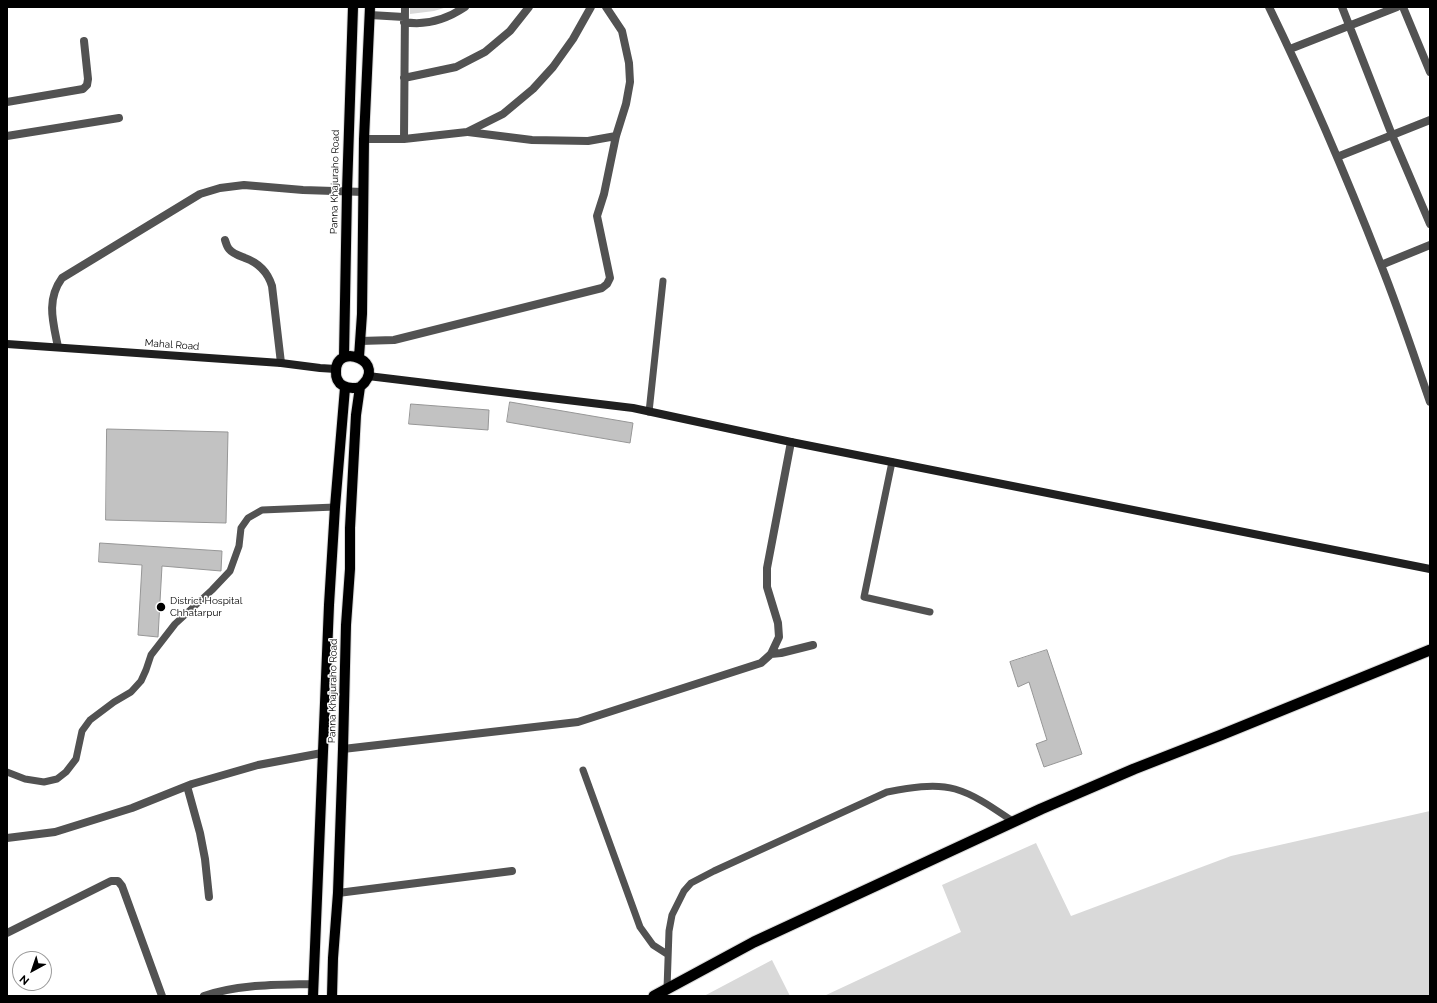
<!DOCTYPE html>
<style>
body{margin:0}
#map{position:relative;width:1437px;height:1003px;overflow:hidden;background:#fff;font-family:Raleway,sans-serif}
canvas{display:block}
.frame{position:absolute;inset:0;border:8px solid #000;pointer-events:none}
.north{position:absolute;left:12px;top:951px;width:40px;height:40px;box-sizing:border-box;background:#fff;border:1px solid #999;border-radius:50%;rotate:220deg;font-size:11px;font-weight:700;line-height:16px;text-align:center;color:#000}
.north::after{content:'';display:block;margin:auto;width:14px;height:18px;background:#000;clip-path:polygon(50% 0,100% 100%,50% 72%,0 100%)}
</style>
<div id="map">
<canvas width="1437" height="1003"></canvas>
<div class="frame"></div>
<div class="north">N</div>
</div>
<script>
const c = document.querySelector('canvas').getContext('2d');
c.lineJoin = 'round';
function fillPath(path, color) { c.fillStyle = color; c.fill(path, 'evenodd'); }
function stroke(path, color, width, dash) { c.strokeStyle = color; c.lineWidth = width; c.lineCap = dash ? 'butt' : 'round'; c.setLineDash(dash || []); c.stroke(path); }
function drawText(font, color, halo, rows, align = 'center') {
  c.font = font + ' Raleway,sans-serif'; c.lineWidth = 3; c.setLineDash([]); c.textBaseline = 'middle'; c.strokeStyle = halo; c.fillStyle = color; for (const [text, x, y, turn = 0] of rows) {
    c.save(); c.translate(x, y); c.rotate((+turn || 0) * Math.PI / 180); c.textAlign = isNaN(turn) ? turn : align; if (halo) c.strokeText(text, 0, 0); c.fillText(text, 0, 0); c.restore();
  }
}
const green = new Path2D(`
 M410,7H447L434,11L410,14Z
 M1430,811V996H824L961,932L942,885L1036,843L1071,916L1231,856Z
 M772,960L790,996H704Z`);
const building = new Path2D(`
 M510,402L633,423L630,443L507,422Z
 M411,404L489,410L488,430L409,424Z
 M107,429L228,432L226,523L106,520Z
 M100,543L222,551L221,571L162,566L158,637L138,635L142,565L99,562Z
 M1047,650L1082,754L1044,767L1036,744L1047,740L1029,682L1018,687L1010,662Z`);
const service = new Path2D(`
 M649,412L663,281
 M892,462L864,597L930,612
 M583,770L640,927L653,945L667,954
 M7,772L25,779L44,782L57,779L66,772L76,759L82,731L90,720L114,702L131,692L141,681L146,670L151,655L175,624L212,590L230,571L239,546L241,528L248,518L262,510L335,507
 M667,989L669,931L672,915L684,891L691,883L714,871L887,792C908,788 934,783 955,789C976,795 996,810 1014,822`);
const minor = new Path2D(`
 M1269,7C1310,91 1347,178 1381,265C1399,310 1414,356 1430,402
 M1342,7L1392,135L1430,224
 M1403,7L1430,72
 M370,15L404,17
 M404,22C426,26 447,19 465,7
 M1290,49L1397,7
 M404,78L456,67L485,52L510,31L529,7
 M7,102L83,89L87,85L88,79L84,41
 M468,132L532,140L588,141L616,136
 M7,136L119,118
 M364,139H404L467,132L503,114L533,89L553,67L573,39L591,7
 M404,139L405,7
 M1337,157L1430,120
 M225,240C226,243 227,247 229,249C233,254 240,256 245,258C259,263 268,273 272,286L281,363
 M1381,265L1430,245
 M360,341L394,340L602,288L607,284L610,278L597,216L604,194L616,136L626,104L630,82L629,63L622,31L606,7
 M58,347C53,322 46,300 62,278L200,194L220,188L244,185L303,190L364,192
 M771,654L781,653L813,645
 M343,749L578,722L761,663L771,654L779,637L778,623L767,587V568L791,442
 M187,786L200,833L205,859L209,897
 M7,838L55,832L132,808L192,784L258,765L322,753
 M338,893L512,871
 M7,933L111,881H118L122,886L162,996
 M204,996C239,984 277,985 314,984`);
const secondary = new Path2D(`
 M7,344L281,363L320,368L336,369
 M368,376L633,408L791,442L1430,569`);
const primary = new Path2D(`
 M344,357L347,191L353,7
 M359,357L362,314L364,139L370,7
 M313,996L329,605L335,507L345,388
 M332,996L333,958L338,893L343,749L346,625L350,569V528L356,415L360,387C390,362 336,341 336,371C335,386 348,390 360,387`);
const trunk = new Path2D(`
 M654,996L754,942L1041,809L1134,769L1221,735L1430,650`);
const markers = [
 [161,607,5,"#000"]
];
const streetNames = [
 ["Panna Khajuraho Road",335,182,-89],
 ["Mahal Road",172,345,4],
 ["Panna Khajuraho Road",333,691,-89]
];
const poiNames = [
 ["District Hospital",170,601],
 ["Chhatarpur",170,613]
];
fillPath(green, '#d9d9d9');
fillPath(building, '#c2c2c2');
stroke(building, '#969696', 1);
stroke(primary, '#dbdbdb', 12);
stroke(trunk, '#dbdbdb', 13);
stroke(service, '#525252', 7);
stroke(minor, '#525252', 8);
stroke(secondary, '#1f1f1f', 8);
stroke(primary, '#000', 10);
stroke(trunk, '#000', 11);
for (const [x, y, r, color] of markers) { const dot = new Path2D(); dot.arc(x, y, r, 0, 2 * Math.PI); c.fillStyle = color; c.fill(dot); stroke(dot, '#fff', 1.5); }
drawText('10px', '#000', '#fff', streetNames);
drawText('10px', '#000', '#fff', poiNames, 'left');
</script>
